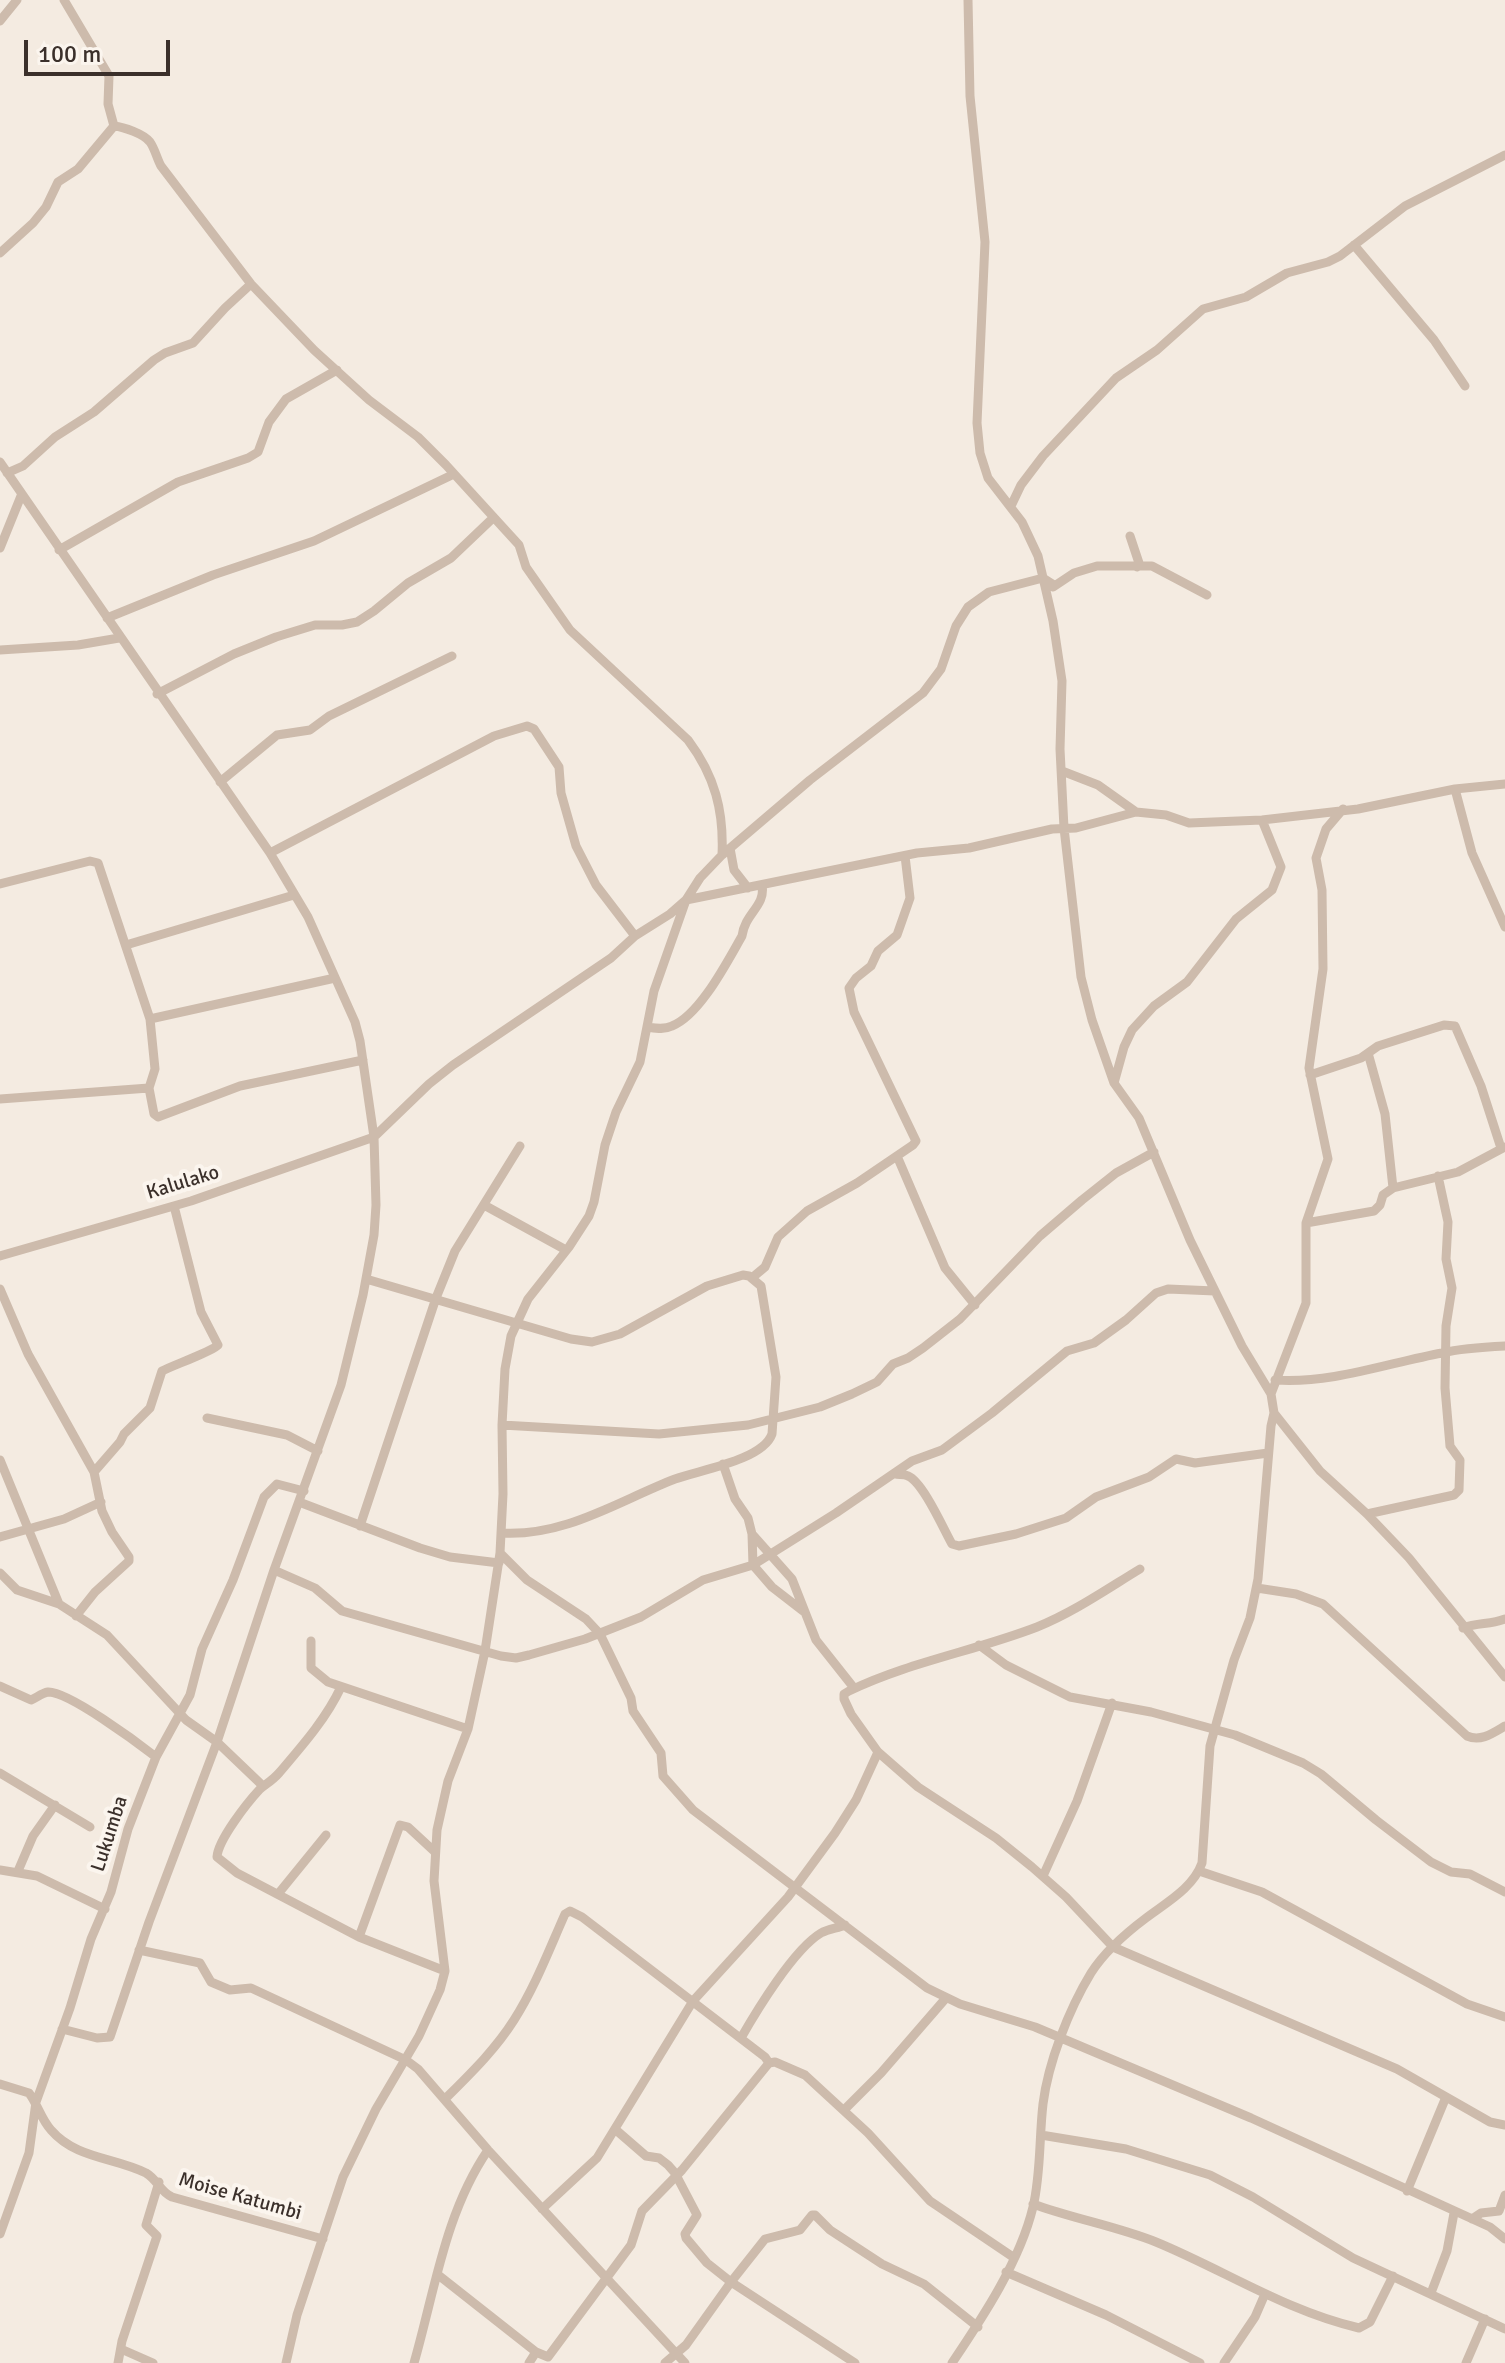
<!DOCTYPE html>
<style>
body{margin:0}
#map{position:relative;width:1505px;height:2363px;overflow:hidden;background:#f4ebe1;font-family:Signika,sans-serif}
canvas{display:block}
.scale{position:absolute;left:24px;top:40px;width:146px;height:36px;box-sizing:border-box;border:4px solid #3b302b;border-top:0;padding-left:10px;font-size:24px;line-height:28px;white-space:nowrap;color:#3b302b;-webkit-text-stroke:6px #fbf5ee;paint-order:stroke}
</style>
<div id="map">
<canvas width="1505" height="2363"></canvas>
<div class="scale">100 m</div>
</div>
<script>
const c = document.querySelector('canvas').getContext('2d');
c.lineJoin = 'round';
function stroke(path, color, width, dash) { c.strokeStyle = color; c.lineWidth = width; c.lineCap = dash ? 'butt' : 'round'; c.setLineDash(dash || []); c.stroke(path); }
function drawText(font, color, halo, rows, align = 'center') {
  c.font = font + ' Signika,sans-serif'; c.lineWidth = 8; c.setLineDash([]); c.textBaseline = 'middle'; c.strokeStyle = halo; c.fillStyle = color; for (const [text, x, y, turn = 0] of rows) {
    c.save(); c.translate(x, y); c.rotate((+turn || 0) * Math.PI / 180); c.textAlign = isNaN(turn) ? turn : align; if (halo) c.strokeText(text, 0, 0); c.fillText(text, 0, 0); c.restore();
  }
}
const minor = new Path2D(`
 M64,0L109,76L108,104L114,126
 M0,21L17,0
 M1354,245L1434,340L1465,386
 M0,253L33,223L46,207L58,182L78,169L114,126C124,127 144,134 150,142C155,149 157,159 161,166L251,284L314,350L369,400L418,437L446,465L519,545L526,567L570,630L688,740C715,776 724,811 722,855
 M0,462L270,853L308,917L355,1022L360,1041L374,1137L376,1205L374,1235L363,1295L341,1385L274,1570L217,1742L149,1922L110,2037L97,2038L62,2029
 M7,473L23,466L55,437L94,412L154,360L165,353L193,343L225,308L251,284
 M1011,506L1021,485L1043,456L1116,378L1157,350L1203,309L1246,297L1287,273L1328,262L1340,256L1405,206L1505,155
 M1130,536L1139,563L1137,567
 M0,548L21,496
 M59,550L178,482L248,458L258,452L269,422L286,399L337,370
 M1053,587L1074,573L1097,566H1152L1207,595
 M107,618L213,575L314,541L454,474
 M0,650L78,645L119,638
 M157,694L234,654L276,637L315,625H342L357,622L374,611L408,583L451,558L493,518
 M1062,771L1098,785L1136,812
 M220,782L277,735L310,730L329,716L452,656
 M1455,789L1472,853L1505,927
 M730,848L734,870L748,888
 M270,853L494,736L527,726L534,729L559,767L561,793L576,846L596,885L635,936
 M0,884L90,861L98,863L150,1019L155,1069L149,1088L154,1114L158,1117L240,1086L363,1060
 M126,945L294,895
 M150,1019L335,978
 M647,1027C655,1028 664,1030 672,1026C700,1015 727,962 742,936C745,913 766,906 762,885
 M1368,1053L1385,1114L1393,1188
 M1310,1075L1361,1058L1378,1046L1444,1025L1455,1026L1481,1086L1501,1148
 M1114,1083L1124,1047L1132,1030L1154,1006L1187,982L1236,919L1272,890L1281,867L1262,820
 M0,1099L149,1088
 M897,1156L945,1268L975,1305
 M484,1205L566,1250
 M1306,1223L1374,1211L1380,1205L1383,1195L1393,1188L1458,1172L1505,1147
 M0,1256L191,1201L374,1137L429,1084L453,1065L611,958L635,936L670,914L686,900L917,853L969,848L1052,829L1076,828L1136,812L1166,815L1189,823L1262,820L1358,809L1455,789L1505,784
 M753,1277L765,1267L778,1237L807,1211L857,1183L913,1145L916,1141L854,1012L849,988L856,978L871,966L878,951L897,935L910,898L905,856
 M366,1279L571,1339L592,1342L620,1334L707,1286L743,1275L749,1276L761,1286L776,1377L772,1434C763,1460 700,1470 675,1479C618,1501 565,1537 501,1533
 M0,1289L28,1354L94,1472L102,1511L112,1532L129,1557V1561L95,1592L76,1616
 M1275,1380C1331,1384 1388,1363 1442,1353C1463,1348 1484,1347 1505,1346
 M1271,1394L1306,1303V1223L1328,1159L1309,1068L1323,969L1322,890L1316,858L1326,829L1343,809
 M1274,1413L1320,1471L1367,1514L1409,1558L1505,1677
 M207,1418L287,1435L318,1451
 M502,1425L659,1434L748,1425L820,1407L852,1394L877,1382L893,1364L908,1358L923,1348L960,1319L1040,1236L1082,1200L1116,1173L1154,1152
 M0,1460L59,1604
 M723,1464L735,1499L748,1518L752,1534L792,1579L816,1640L854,1688
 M94,1472L120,1442L124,1434L150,1408L162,1371C174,1365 213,1351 218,1345L201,1312L174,1206
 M895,1474C899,1475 904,1474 908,1476C923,1482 944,1530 952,1544L959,1546L1016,1534L1066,1518L1096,1497L1149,1477L1176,1459L1195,1463L1268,1453
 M299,1502L420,1548L450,1557L499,1563
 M1367,1514L1454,1495L1459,1490L1460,1460L1450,1446L1445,1388L1446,1326L1452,1288L1446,1259L1448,1222L1438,1176
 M360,1526L436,1298L455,1251L520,1146
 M752,1534L753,1565L772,1587L803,1611
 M0,1537L64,1519L101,1502
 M500,1553L527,1580L586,1619L600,1634L631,1698L633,1711L661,1753L663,1776L693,1810L927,1988L960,2004L1035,2027L1251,2118L1490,2227L1505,2239
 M1140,1569C1107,1589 1074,1612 1037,1627C975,1651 909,1662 849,1691L844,1694V1699L851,1714L878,1752L918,1787L996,1838L1032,1867L1066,1897L1113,1947L1397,2069L1490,2122L1505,2125
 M274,1570L315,1588L342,1611L501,1656L516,1658L529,1655L585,1639L641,1617L703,1580L753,1565L836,1513L912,1461L942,1450L992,1413L1067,1351L1094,1343L1126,1320L1156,1293L1168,1289L1215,1291
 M0,1573L17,1590L59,1604L107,1635L186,1720L217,1742L263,1786
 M1257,1588L1296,1594L1323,1604L1467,1736C1481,1742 1493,1733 1505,1726
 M1463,1628C1478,1622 1490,1625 1505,1619
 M311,1641V1668L328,1682L468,1729
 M979,1645L1006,1665L1070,1697L1151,1712L1235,1735L1303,1763L1321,1774L1376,1820L1431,1862L1451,1872L1470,1874L1505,1892
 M0,1686L31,1700C36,1698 42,1693 48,1692C68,1691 138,1743 156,1757
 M341,1687C326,1719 302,1746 279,1773C273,1780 266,1784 260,1789C247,1803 218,1840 217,1857L237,1873L359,1937L445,1971
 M0,1773L90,1827
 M0,1870L37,1876L105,1909
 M18,1871L33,1836L55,1805
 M1199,1871L1262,1892L1467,2004L1505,2017
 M1043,1876L1077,1801L1112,1703
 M278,1894L326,1835
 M359,1937L400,1825L408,1827L435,1852
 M139,1950L200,1963L211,1982L230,1990L251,1988L406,2060L418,2069L488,2150L685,2363
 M741,2038C757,2010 794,1949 821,1933C828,1929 838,1928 845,1925
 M0,2084L29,2093C38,2105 41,2119 51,2130C76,2159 114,2157 146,2173C158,2180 160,2192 172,2197L323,2239
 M445,2099C470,2074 495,2050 514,2020C535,1987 549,1950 565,1914L570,1911L582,1917L765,2057L769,2063L775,2062L805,2075L868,2133L930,2201L1013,2257
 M844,2110L881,2073L946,1998
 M616,2130L646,2156L659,2158L668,2165L675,2173L697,2215L685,2234L686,2238L707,2263L731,2282L765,2239L800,2230L812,2215H815L830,2230L882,2264L924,2284L978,2327
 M1041,2135L1126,2149L1210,2175L1253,2197L1353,2258L1505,2329
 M1407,2191L1446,2097
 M1033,2204C1074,2219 1116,2226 1156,2242C1224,2270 1286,2311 1359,2328L1370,2322L1393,2276
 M542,2209L597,2158L693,2001L788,1897L835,1833L856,1800L878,1752
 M1472,2219L1481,2213L1499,2211L1505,2195
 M0,2234L29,2153L36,2102L70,2008L91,1939L111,1892L128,1829L156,1757L190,1695L202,1649L233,1580L264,1497L277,1484L304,1491
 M1006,2272L1106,2315L1200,2363
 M437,2274L536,2352L548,2357L631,2245L642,2211L682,2170L769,2063
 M1431,2293L1447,2251L1454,2213
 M121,2349L153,2363
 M118,2363L122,2341L157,2236L146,2225L159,2182
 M286,2363L297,2315L343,2177L376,2109L419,2036L440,1990L445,1971L434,1881L437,1830L448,1781L468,1729L485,1651L500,1553L503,1494L502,1425L505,1369L511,1336L528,1299L569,1247L589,1216L594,1202L605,1145L616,1112L640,1062L654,991L686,900L700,878L722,855L810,780L923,693L941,669L956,626L968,607L989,592L1043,578L1054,585
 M414,2363C435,2290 445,2213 488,2150
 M529,2363L536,2352
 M665,2363L686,2345L731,2282L855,2363
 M952,2363C983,2317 1020,2261 1033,2207C1041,2174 1039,2138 1043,2104C1048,2063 1069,2009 1091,1973C1105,1951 1126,1933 1146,1918C1167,1902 1193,1888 1202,1863L1210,1746L1234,1660L1250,1618L1258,1579L1271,1426L1274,1413L1271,1394L1242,1346L1190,1240L1139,1118L1114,1083L1092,1020L1081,977L1064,828L1060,749L1062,681L1053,621L1038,556L1022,522L988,478L980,453L977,423L985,242L970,96L968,0
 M1224,2363L1255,2317L1265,2294
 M1466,2363L1485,2319`);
const streetNames = [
 ["Kalulako",183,1183,-17],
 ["Lukumba",110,1834,-72],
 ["Moise Katumbi",240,2197,16]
];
stroke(minor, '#cdbbac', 9);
drawText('20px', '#3b302b', '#fbf5ee', streetNames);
</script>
